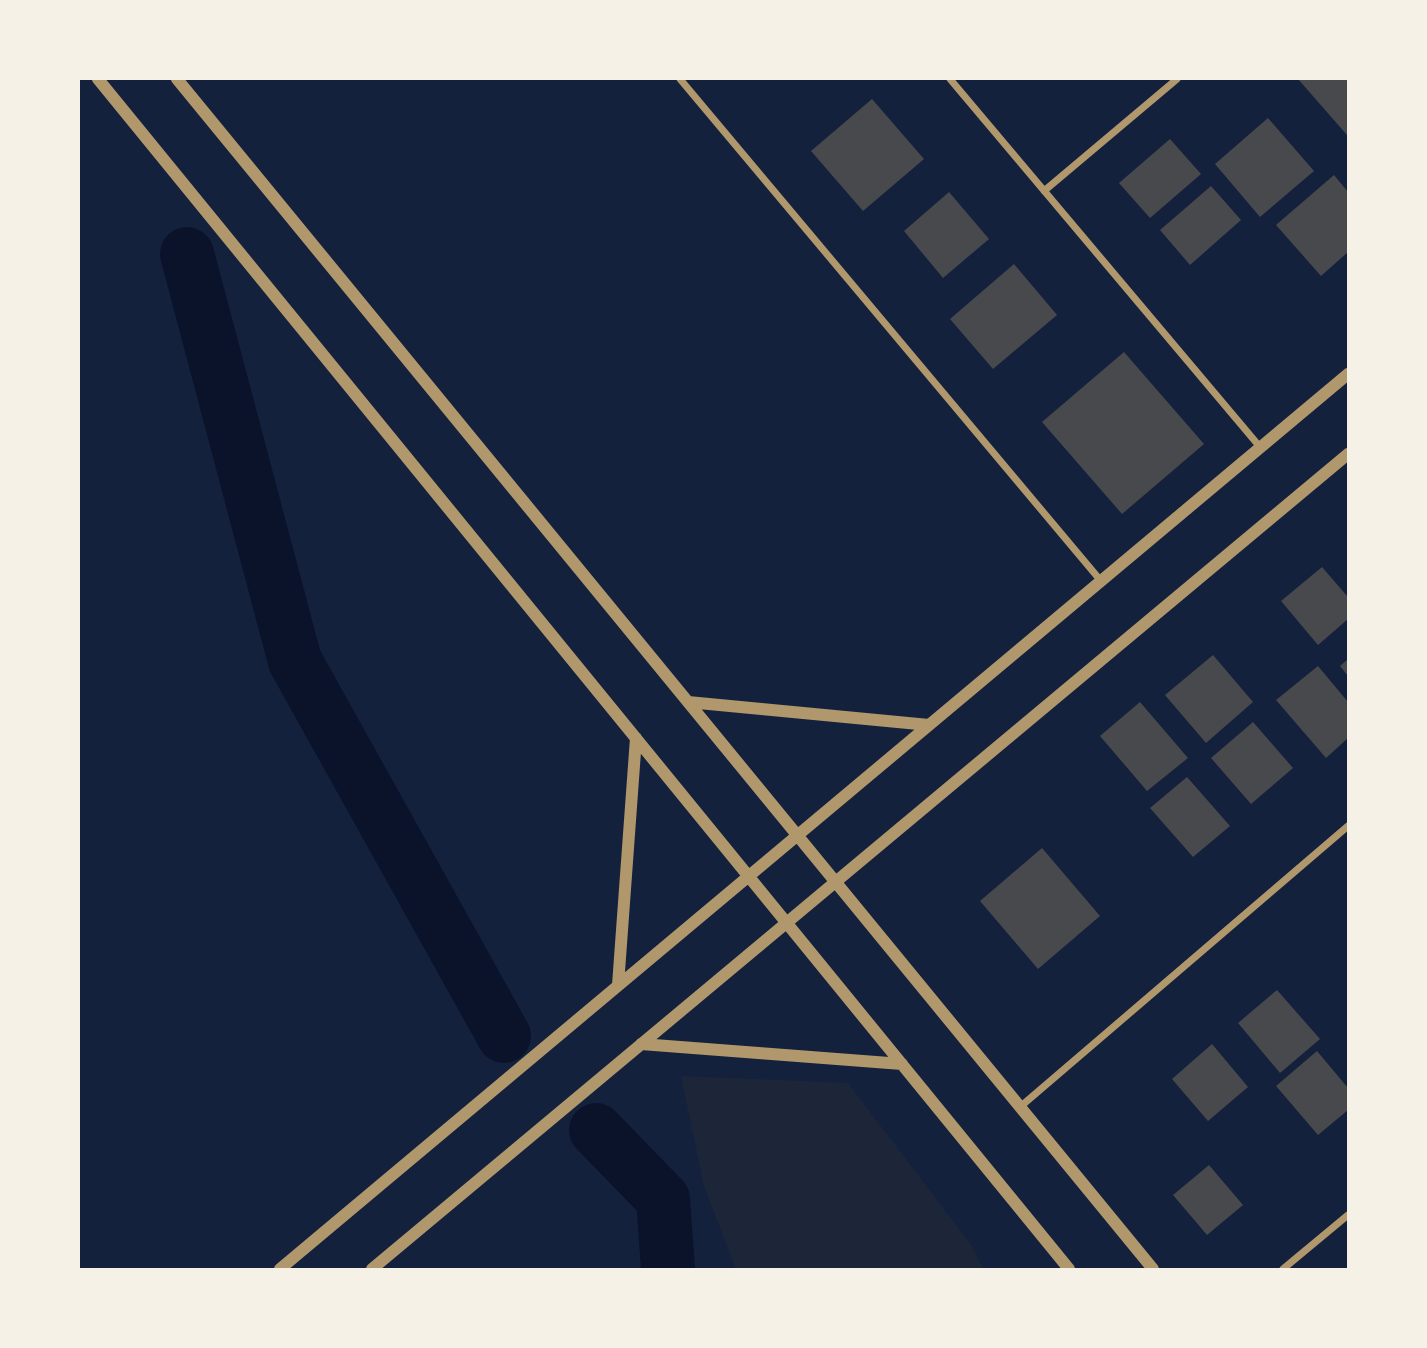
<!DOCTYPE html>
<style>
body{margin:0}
#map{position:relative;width:1427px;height:1348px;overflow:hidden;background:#14213d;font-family:Jost,sans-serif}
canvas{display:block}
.frame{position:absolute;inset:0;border:80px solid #f6f1e7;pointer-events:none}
</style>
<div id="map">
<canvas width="1427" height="1348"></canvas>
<div class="frame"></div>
</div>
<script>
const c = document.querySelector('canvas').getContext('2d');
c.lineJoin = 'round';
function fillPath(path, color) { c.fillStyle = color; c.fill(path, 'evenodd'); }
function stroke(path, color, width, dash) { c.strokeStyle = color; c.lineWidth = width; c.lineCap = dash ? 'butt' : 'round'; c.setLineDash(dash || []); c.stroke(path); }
const green = new Path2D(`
 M681,1076L848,1083L971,1245L983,1269H736L704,1186Z`);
const river = new Path2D(`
 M187,254L295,661L504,1036
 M596,1130L663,1199L668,1269`);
const building = new Path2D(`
 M1298,79H1348V134L1347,135Z
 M872,99L924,159L863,211L811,151Z
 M1268,118L1314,171L1260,217L1215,164Z
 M1170,139L1201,174L1150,218L1119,183Z
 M1334,175L1348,192V252L1321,276L1276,225Z
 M1211,186L1241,220L1190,265L1160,230Z
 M949,192L989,239L943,278L904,231Z
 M1014,264L1057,315L993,369L950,319Z
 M1124,352L1204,444L1122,514L1042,422Z
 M1322,567L1348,597V619L1318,645L1281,601Z
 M1213,655L1253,702L1206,743L1165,695Z
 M1348,659V676L1340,666Z
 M1318,666L1348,702V738L1326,758L1276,700Z
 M1140,702L1188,758L1147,791L1100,736Z
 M1253,722L1293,768L1251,804L1211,758Z
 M1187,777L1230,826L1193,857L1150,808Z
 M1042,848L1100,916L1038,969L980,901Z
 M1277,990L1320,1039L1280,1073L1238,1023Z
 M1212,1044L1248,1087L1208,1121L1172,1079Z
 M1317,1051L1348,1088V1110L1318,1135L1276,1086Z
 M1209,1165L1243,1205L1207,1235L1173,1195Z`);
const minor = new Path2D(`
 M680,79L1101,581
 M950,79L1260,447
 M1044,191L1177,79
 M1020,1107L1348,826
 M1283,1269L1348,1215`);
const tertiary = new Path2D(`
 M98,79L1069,1269
 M177,79L1153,1269
 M688,702L929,725
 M618,985L636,738
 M641,1044L902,1064
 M280,1269L1348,374
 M372,1269L1348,454`);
fillPath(green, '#1d2539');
stroke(river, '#0b132b', 54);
fillPath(building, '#48494c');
stroke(minor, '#b1986c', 7);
stroke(tertiary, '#b1986c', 12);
</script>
